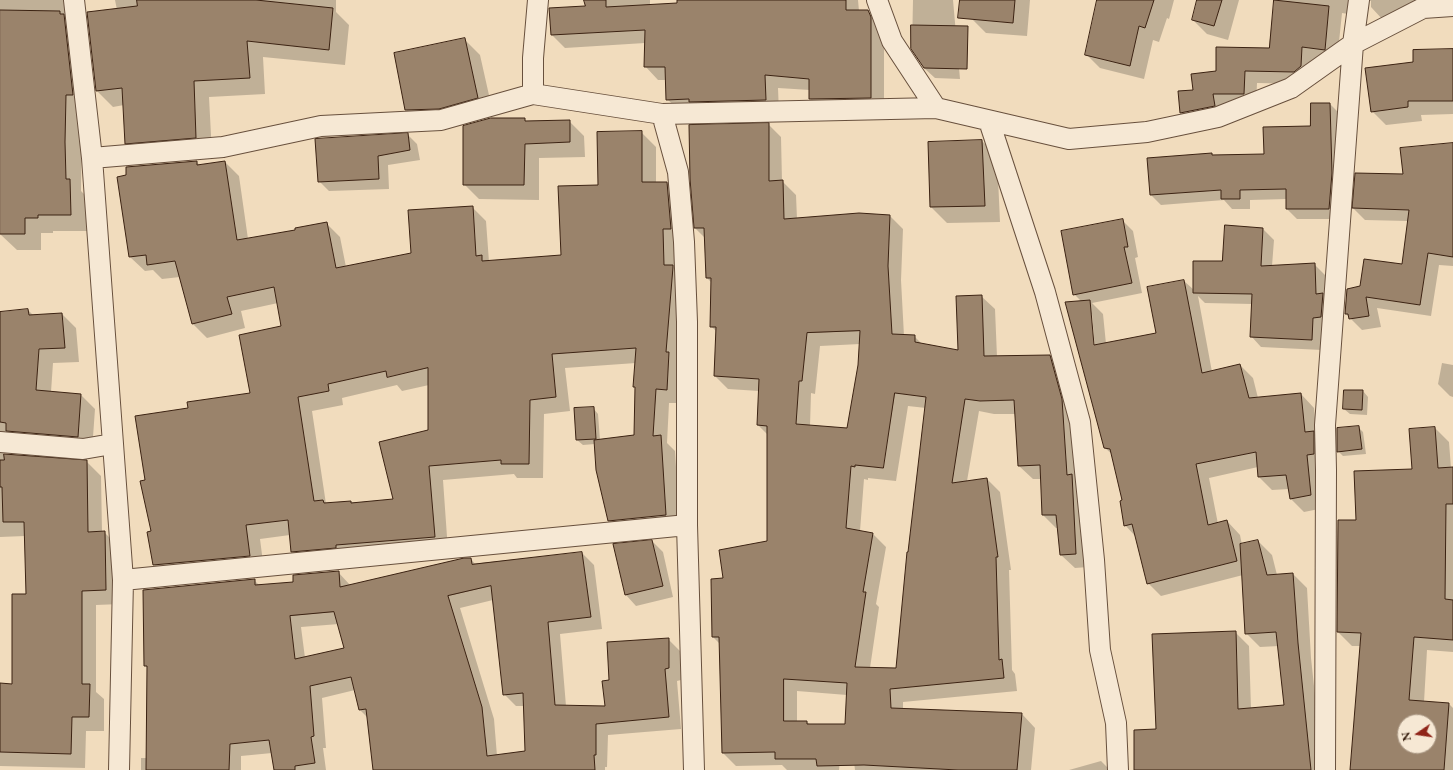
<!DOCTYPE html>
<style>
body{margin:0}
#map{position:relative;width:1453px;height:770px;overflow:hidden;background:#f1dcbd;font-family:"EB Garamond",serif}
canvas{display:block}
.north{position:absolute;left:1397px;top:714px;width:40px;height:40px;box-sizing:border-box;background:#f6e8d4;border:1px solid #ab9986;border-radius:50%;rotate:257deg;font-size:11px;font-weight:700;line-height:16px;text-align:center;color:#3b2212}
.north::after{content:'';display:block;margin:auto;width:14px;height:18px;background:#8f2418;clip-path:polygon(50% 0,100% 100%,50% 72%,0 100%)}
</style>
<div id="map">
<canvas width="1453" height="770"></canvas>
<div class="north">N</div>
</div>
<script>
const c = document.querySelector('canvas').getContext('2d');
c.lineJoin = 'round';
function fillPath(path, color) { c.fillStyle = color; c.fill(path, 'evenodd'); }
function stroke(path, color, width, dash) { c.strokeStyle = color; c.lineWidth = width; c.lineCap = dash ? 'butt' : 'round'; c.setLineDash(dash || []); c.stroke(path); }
const shadow = new Path2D(`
 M0,0H73L82,111L81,191L86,196L87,231H53V233H41V250H17L0,234Z
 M115,0H336V12L349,25L345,65L263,57L265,94L209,97L212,154L142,159L126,143L124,105L113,107L97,91L117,10Z
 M585,0H650V5L678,4V0H858L859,11H868L881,24L884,31V111L823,112L810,99V90L778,88L779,113L681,112L667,99V80H658L645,66V43L565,48L552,35L586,7Z
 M913,0H953L960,79L935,78L924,68L912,49Z
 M973,0H1030L1027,36L986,33L972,19Z
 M1127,0H1174L1169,19L1167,18L1159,42L1153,40L1144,79L1100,68L1086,54Z
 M1198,0H1239L1228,40L1207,34L1193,20Z
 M1275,0H1453L1383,20L1371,7V1L1348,2V14L1342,13L1337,61L1314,59V79L1306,84L1257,83L1256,106L1194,125L1181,113L1194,91L1217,72L1270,49Z
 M464,39L480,55L493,113L422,126L406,110Z
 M1453,57V114L1421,115L1422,121L1386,125L1372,111Z
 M1330,104L1341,115L1340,219H1297L1287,209V199L1250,200V209H1232L1224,200L1161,205L1151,195L1212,154L1213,156L1265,155L1311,127Z
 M524,119L527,122L569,121L584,136L585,157L539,158V200L479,199L464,184Z
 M768,124L781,137L782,181L796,195L797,219L890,216L903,229L901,280L904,336H914L923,345L959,351L981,296L995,309L997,357L1050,356L1063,369L1075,413L1088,567L1075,568L1061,555L1058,528H1056L1043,515L1041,479H1033L1019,466L1016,414H994L979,411L967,481L987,479L1000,492L1011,570H1009L1012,670L1015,674L1017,691L903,702V709L1022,714L1035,728L1031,770H855L847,705V695L797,691V722H807L811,725L842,738L839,770H787L782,765L736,766L723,753L720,644L713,637L712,580L725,579L768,542V435L758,425L759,391L728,389L715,376L717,332L711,326L712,283L707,278L705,238L695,228ZM860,344L859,365L848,429L810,426L811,393L815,394L820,346ZM908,406L926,408L897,669L870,668L879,607L876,604L886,547L872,533L860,531L864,479L868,480V478L896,481Z
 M641,132L656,147V183H667L681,197L680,403H669L667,443L675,451L680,529L623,535L609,521L595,444L583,445L577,440L593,408L598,414L600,440L635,436L636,363L565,368L570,411L544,414L543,478H517L514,474L443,480L448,551L306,566L292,552L290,535L260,539L264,570L169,579L154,565L148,533L153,532L146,481L189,409L251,394L283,327L278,303L241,311L245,328L207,338L193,324L180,277L162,279L153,270L145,271L130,257L197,162L200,166L225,162L239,176L248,239L297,230L326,223L340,237L346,267L412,254L472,207L486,221L489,262L562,256L599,186ZM397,385L402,391L429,385V431L395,500L326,504L312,411L343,405L342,398Z
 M407,134L417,144L420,160L388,165L389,189L329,191L319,181Z
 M982,141L997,156L1000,222L947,223L931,207Z
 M1453,144V266L1439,265L1431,316L1377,308L1381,327L1362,330L1346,314L1361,287L1402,266L1408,221L1365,220L1353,208L1356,174L1404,175Z
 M1122,220L1133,231L1138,257L1135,258L1142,293L1092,303L1103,314L1106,344L1157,334L1184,281L1194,290L1263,229L1274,240L1272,266L1314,264L1325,275L1326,297L1322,350L1261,347L1251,336L1252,304L1205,303L1198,296L1212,372L1240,365L1253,378L1258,398L1301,394L1314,408L1324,508L1304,512L1291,499L1289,489L1272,490L1259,477L1258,467L1209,478L1218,524L1227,521L1240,535L1242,545L1258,541L1272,555L1277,575L1293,574L1307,588L1311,658L1323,770H1136L1157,730L1235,632L1249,646L1251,709L1285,706L1279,646L1260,647L1246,633L1243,575L1161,596L1148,583L1136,537L1125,525L1123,501L1113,455L1105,448L1082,302L1074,294ZM1090,314H1092L1095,350H1093Z
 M28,310L34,316L62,314L76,328L79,362L53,363L51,392L81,395L95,409L92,451L5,450L3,455L86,461L101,476L102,532H104L119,547L121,604L96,605V692L104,699V731H86L85,768L0,766V684L13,685L27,595L25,536L0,537V313Z
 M1442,363L1453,365V397L1450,396L1438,384Z
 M1363,391L1368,397L1367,415L1350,414L1344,409Z
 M1358,427L1363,432L1366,454L1343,456L1338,451Z
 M1435,428L1449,442L1451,468H1453V652L1427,650L1424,702L1449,704L1453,708V770H1351L1361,646H1352L1338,632L1357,521L1413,470L1410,430ZM1405,722H1429V746H1405Z
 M652,541L663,552L673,597L636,606L626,595Z
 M582,553L594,565L602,629L560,634L566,706L606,707L610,681L668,639L680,651L681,680L677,681L681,729L608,735L607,767H605V770H374L368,718L360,710L355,690L322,698L326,748H323L326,770H275L272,753L241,756V770H141V758H147L148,668L145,665L254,580L260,586L294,582L338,572L350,585L471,559L476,565ZM493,600L504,694L516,706H525L526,751L497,756L494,719L460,608ZM339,624L345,648L305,658L301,627Z
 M1101,761L1110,770H1069Z`);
const building = new Path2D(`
 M137,0H256L333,8L329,50L247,41L250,78L194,81L196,138L125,144L122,88L96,91L87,12L137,6Z
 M584,0H606V7L677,3V0H846V10H868L871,17V98L809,99V79L765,75L766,100L689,102V99L666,100L665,67H644L645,30L551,35L549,8L585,6Z
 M960,0H1015L1013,23L958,18Z
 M1097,0H1154L1145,28L1139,26L1130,66L1085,55Z
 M1197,0H1222L1214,26L1192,20Z
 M1274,0L1329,6L1325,50L1302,47L1301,66L1294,72L1245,71L1244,94H1213L1215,106L1180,113L1178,91L1193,90L1191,74L1216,71V47L1269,48Z
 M0,10L60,11V14H64L73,95H66L65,142L66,179H70L71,215H38V218H25V234H0Z
 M911,25L968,26L967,69L924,68L911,49Z
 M465,38L478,98L439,109L405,110L394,53Z
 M1453,49V101H1408V107L1371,112L1365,68L1413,62V50Z
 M1311,103H1330L1332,173L1329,209H1286V189L1240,190V199H1221V190L1150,195L1147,158L1212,153V155L1264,154L1263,127L1310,126Z
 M491,118H525V121L570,120V142L525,144L524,185H463V126Z
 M769,123V181L783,180L784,219L859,213L890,215L888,266L892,334L915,335V342L958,350L956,296L982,295L984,356L1050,355L1062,399L1067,475L1072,474L1076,554L1060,555L1056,515H1042L1040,465L1018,466L1014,400L980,401L965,399L952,483L987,478L998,557H996L999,660L1002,659L1004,678L890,689L891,708L1022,713L1017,770H958L864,765L817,766L816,759H775V752L722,753L719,637H712L711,579L723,578L719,550L767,541V426L757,425L759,379L714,376L716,327H710L711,278H706L704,228H694L690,179L689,125ZM860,331L858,365L847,428L796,424L799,381H802L807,333ZM895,393L926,397L908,552H907L896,668L855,667L866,592H863L873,533L846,528L851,466L855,467V465L883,468ZM784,679L847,683L845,724H807V721H784Z
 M642,131V182H667L671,229H663L664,265H673V267L666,352H669L667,390L656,389L653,436L661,435L666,515L608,521L596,470L594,440L634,435L635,387H633L636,348L552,354L556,397L530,400L529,464H501V460L429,466L435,537L336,545V548L291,552L288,520L246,525L250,556L153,565L147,532L151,531L140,481L145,480L135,416L188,408L187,402L250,393L239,335L281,326L274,287L227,297L232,314L192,324L175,261L147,265L146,255L129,257L117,177L126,175V167L197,161V165L225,161L237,240L295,230V228L327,222L336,268L411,253L408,210L473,206L476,256L482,255V261L561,255L558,186L598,185L597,132ZM428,368V430L379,442L393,499L351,503V501L324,503L323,500L314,501L298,397L329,391L328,384L386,371L387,377Z
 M408,133L410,150L378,156L379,179L318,182L315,139Z
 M982,140L985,206L930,207L928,142Z
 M1453,143V257L1428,253L1420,305L1366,297L1369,316L1349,319L1348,314H1345L1347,289L1360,286L1364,259L1402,264L1409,210L1352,208L1355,173L1403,174L1400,148Z
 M1123,219L1128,247H1124L1132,283L1073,295L1061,231Z
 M1225,225L1263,228L1261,266L1315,263L1316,294L1323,293L1321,317L1313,318L1312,340L1250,337L1252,294L1193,293V261H1222Z
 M1184,280L1202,373L1240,364L1249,398L1301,393L1305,432L1314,431V454L1307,455L1311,495L1290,499L1286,475L1258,477L1256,452L1196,464L1208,525L1227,520L1237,561L1147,584L1132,524L1124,526L1120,501L1122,500L1110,449L1104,448L1065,302L1090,300L1094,345L1156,333L1147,287Z
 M28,309L29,315L62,313L65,348L39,349L36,390L81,394L78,437L6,431V423L0,422V312Z
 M1344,390H1363L1362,410L1343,409Z
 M594,407L596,439L576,440L574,408Z
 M1359,426L1362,449L1337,452V428Z
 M1435,427L1438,468L1453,467V504H1446L1445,599L1453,600V640L1414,637L1409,700L1449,703L1444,770H1350L1361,633L1337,632L1338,520H1356L1354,471L1412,469L1409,429ZM1405,722H1429V746H1405Z
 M4,454L87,460L88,532L105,531L106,590L82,591V684H90L89,717H72L71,754L0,752V683L12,684V594H26L24,522H3L2,487H0V460H4Z
 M652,540L663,586L625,595L613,544Z
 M1258,540L1267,575L1293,573L1298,643L1311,770H1134V730L1156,729L1152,634L1236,631L1238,709L1284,705L1276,632L1245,634L1240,544Z
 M582,552L591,617L548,622L555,705L605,706L602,681L609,680L607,642L669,638V668L665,669L669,717L596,724V755H594L595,770H373L366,709L359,710L351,677L310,686L314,736L311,737L315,763L295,766V770H274L269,740L230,744L229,770H146L147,666H144L143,590L255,579V585L293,582V575L339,571L340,587L464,558H471L472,564ZM491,586L503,695L523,693L525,751L487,756L482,707L448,596ZM334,612L344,648L295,659L290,616Z`);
const minor = new Path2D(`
 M74,0L92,158L123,580L119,770
 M538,0L533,58V94L662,114L678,172L684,242L687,322V525L694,770
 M877,0L892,41L936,108
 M662,114L936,108L1069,139L1147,132L1218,117L1291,88L1353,44L1423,8L1453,6
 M989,121L1045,292L1080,422L1094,560L1100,650L1116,723L1118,770
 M92,158L223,147L321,126L441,120L533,94
 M0,442L83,449L112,444
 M123,580L687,525
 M1325,770L1326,470L1325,425L1353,44L1359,0`);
fillPath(shadow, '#0003');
fillPath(building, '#9a836b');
stroke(building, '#3b2212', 1);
stroke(minor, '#68503d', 22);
stroke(minor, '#f6e8d4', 20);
</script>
